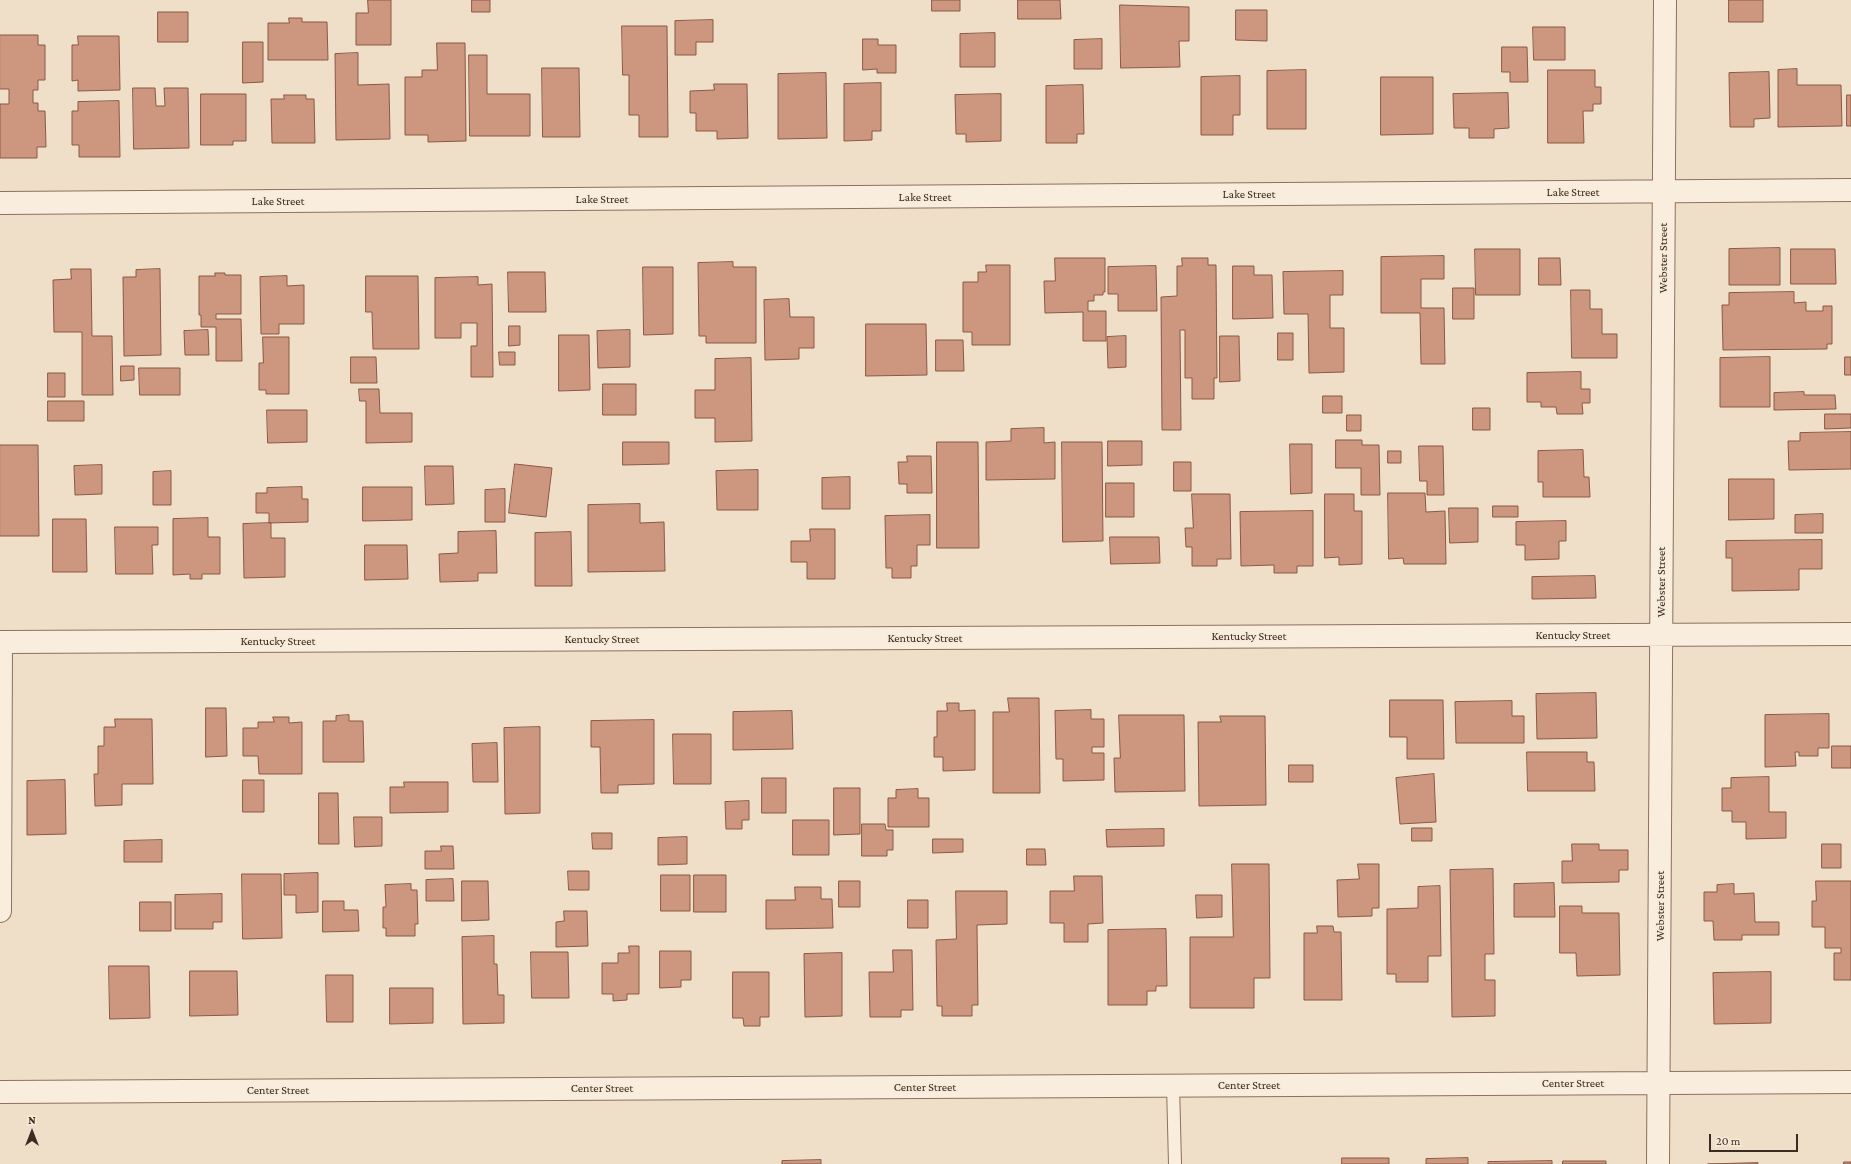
<!DOCTYPE html>
<style>
body{margin:0}
#map{position:relative;width:1851px;height:1164px;overflow:hidden;background:#efdfc9;font-family:"Crimson Pro",serif}
canvas{display:block}
.north{position:absolute;left:12px;top:1112px;width:40px;height:40px;-webkit-text-stroke:3px #f6ead9;paint-order:stroke;rotate:0deg;font-size:11px;font-weight:700;line-height:16px;text-align:center;color:#3c2b21}
.north::after{content:'';display:block;margin:auto;width:14px;height:18px;background:#3c2b21;clip-path:polygon(50% 0,100% 100%,50% 72%,0 100%)}
.scale{position:absolute;left:1709px;top:1134px;width:89px;height:18px;box-sizing:border-box;border:2px solid #3c2b21;border-top:0;padding-left:5px;font-size:12px;line-height:14px;white-space:nowrap;color:#3c2b21;-webkit-text-stroke:3px #f6ead9;paint-order:stroke}
</style>
<div id="map">
<canvas width="1851" height="1164"></canvas>
<div class="north">N</div>
<div class="scale">20 m</div>
</div>
<script>
const c = document.querySelector('canvas').getContext('2d');
c.lineJoin = 'round';
function fillPath(path, color) { c.fillStyle = color; c.fill(path, 'evenodd'); }
function stroke(path, color, width, dash) { c.strokeStyle = color; c.lineWidth = width; c.lineCap = dash ? 'butt' : 'round'; c.setLineDash(dash || []); c.stroke(path); }
function drawText(font, color, halo, rows, align = 'center') {
  c.font = font + ' "Crimson Pro",serif'; c.lineWidth = 3; c.setLineDash([]); c.textBaseline = 'middle'; c.strokeStyle = halo; c.fillStyle = color; for (const [text, x, y, turn = 0] of rows) {
    c.save(); c.translate(x, y); c.rotate((+turn || 0) * Math.PI / 180); c.textAlign = isNaN(turn) ? turn : align; if (halo) c.strokeText(text, 0, 0); c.fillText(text, 0, 0); c.restore();
  }
}
const building = new Path2D(`
 M368,0H391V45H356V13H368Z
 M472,0H490V12H472Z
 M932,0H960V11H932Z
 M1018,0H1060L1061,19H1018Z
 M1729,0H1763V22H1729Z
 M1120,5L1189,7V41H1179L1180,67L1121,68Z
 M1236,10H1267V41L1236,40Z
 M158,12H188V42H158Z
 M289,18H302V22H327L328,60H268V23H289Z
 M713,20V42H696V55H675V21Z
 M622,26H667L668,137H639V115H629V75H623Z
 M1533,27H1565V60H1534Z
 M995,33V67H960V34Z
 M0,35H38V45H45V80H38V90H33V103H38V111H45L46,147H37V158H0V104H9V89H0Z
 M78,36H119L120,90L78,91V80L72,81V45H78Z
 M863,39H878V45H896V73H877V69L863,70Z
 M1102,39V69H1074V40Z
 M243,42H263V82L243,83Z
 M437,43H465L466,141L428,142V135H405V77H422V70H437Z
 M1502,47H1527L1528,82H1510V72H1502Z
 M358,53V85L389,84L390,139L336,140L335,54Z
 M469,55H487V94H530V136H470Z
 M542,68H579L580,137H543Z
 M1797,69V85H1841L1842,126L1778,127V70Z
 M1306,70V129H1267V71Z
 M1548,70H1595V87H1601V104H1593V111H1583L1584,143H1548Z
 M1769,72L1770,118L1754,119V127H1730L1729,73Z
 M826,73L827,138L778,139V74Z
 M1240,76V115H1233V135H1201V77Z
 M1381,77H1433V134L1381,135Z
 M881,83V131H872V140L844,141V84Z
 M714,84H747L748,138L717,139V131H696V113H690V91L714,90Z
 M1083,85L1084,134H1077V143H1046V86Z
 M133,88H155L156,106H165L164,88H188L189,148L134,149Z
 M1508,93L1509,128L1494,129V138H1469V128H1454L1453,94Z
 M201,94H246V141H233V145H201Z
 M1001,94V141L966,142V134H956L955,95Z
 M284,95H306V99H314L315,143H272L271,99H284Z
 M1847,95H1851V126H1847Z
 M119,101L120,157H79V145H72V111H78V102Z
 M1780,248V285H1729V249Z
 M1475,249H1520V295H1476Z
 M1791,249H1835L1836,284H1791Z
 M1444,256V279H1421V308H1444L1445,364H1421L1420,313H1381V257Z
 M1055,258H1105V292H1103V295H1094V301H1088V311H1106V341H1083V312L1045,313L1044,281H1055Z
 M1182,258H1208V265H1216L1217,378H1214V399H1192V378H1185V330H1180L1181,430H1162L1161,297L1177,296V266H1182Z
 M1539,258H1560L1561,285H1539Z
 M733,262V267H756V343H706V336H699L698,263Z
 M986,265H1010V345H972V332H963V282H978V272H986Z
 M1156,266L1157,311H1118V294H1108V267Z
 M1233,266H1254V275H1272L1273,318L1233,319Z
 M643,267H673V334L644,335Z
 M71,269H91L92,336H112L113,395H82V332H54L53,280L71,279Z
 M160,269L161,355L124,356L123,277H136V270Z
 M1343,271V295H1330V328H1344V372L1309,373L1308,314H1284L1283,272Z
 M508,272H545L546,312H509Z
 M215,273H225V275H241V314H216V319H241L242,361H216V327H201V315H199V276H215Z
 M287,276V286L304,285V324H279V334H261L260,277Z
 M366,276H418L419,349H373L372,312H366Z
 M478,277V285L492,284L493,377H471V346H477V323H461V338H435V278Z
 M1453,288H1474V319H1453Z
 M1571,290H1590V309H1602V334H1617V358H1572Z
 M1794,292V303L1806,302V311H1823V306H1832V344H1827V349L1723,350L1722,305H1729V293Z
 M789,299L790,317H814V348H799V359L765,360L764,300Z
 M866,324H926L927,375L866,376Z
 M509,326H520V345L509,346Z
 M208,330L209,355H185L184,331Z
 M630,330V367L598,368L597,331Z
 M1278,333H1293V360H1278Z
 M559,335H589L590,390L559,391Z
 M1126,336V367L1108,368L1107,337Z
 M1220,336H1239L1240,381L1220,382Z
 M263,337H289V394H266V390H259V363H263Z
 M936,340H963L964,371H936Z
 M499,352H515V365H500Z
 M351,357H376L377,383H351Z
 M1770,357V407H1720V358Z
 M1845,357H1851V375H1845Z
 M751,358L752,441L715,442V418H695V390H715V359Z
 M121,366H134V380L121,381Z
 M139,368H180V395H140Z
 M1581,372V389H1590V403H1582L1583,414H1557L1556,407H1541V402H1527V373Z
 M48,373H65V397H48Z
 M603,384H636V415H603Z
 M359,389H379L380,413H412V442L366,443V401H360Z
 M1804,392V395H1835L1836,409L1774,410V393Z
 M1323,396H1342V413H1323Z
 M48,401H84V421H48Z
 M1473,408H1490V430H1473Z
 M267,410H307V442L268,443Z
 M1825,414H1851V428L1825,429Z
 M1347,415H1361V431H1347Z
 M1044,428V443L1055,442V479L986,480V442L1011,441V429Z
 M1851,432V469L1789,470L1788,441H1800V433Z
 M1336,440H1362V445H1379L1380,495H1361V468H1336Z
 M1108,441H1142V465L1108,466Z
 M623,442H669V464L623,465Z
 M937,442H978L979,548H937Z
 M1062,442H1102L1103,541L1063,542Z
 M1290,444H1312V493L1291,494Z
 M0,445H38L39,536H0Z
 M1419,446H1443L1444,495H1427V481H1420Z
 M1583,450L1584,477H1589L1590,497H1543V482H1538V451Z
 M1388,451H1401V463H1388Z
 M907,456H931L932,493H907V484H899L898,462H907Z
 M1174,462H1191V491H1174Z
 M515,464L552,468L546,517L509,513Z
 M102,465V494L75,495L74,466Z
 M425,466H453L454,504L426,505Z
 M758,470V510H717L716,471Z
 M171,471V505H153V472Z
 M850,477V509H822V478Z
 M1729,479H1774V519L1729,520Z
 M1106,483H1134V517H1106Z
 M302,487V499H308V522L269,523V513H256V493H267V488Z
 M363,487H412V520L363,521Z
 M505,489V522H485V490Z
 M1388,493H1425L1426,512L1445,511L1446,564H1404L1403,558L1389,559Z
 M1192,494H1230L1231,559H1217V566H1192V547H1186L1185,528H1193Z
 M1325,494H1354V511H1362V564L1339,565V557L1325,558Z
 M640,504V523L664,522L665,571L588,572V505Z
 M1493,506H1518V517H1493Z
 M1449,508H1478V542L1450,543Z
 M1313,511V566H1297V573H1274V565L1241,566L1240,512Z
 M1823,514V533H1795V515Z
 M930,515V545H917V566H911V578H892V568H886L885,516Z
 M208,518V537H220V574H202V579H190V574L173,575V519Z
 M53,519H86L87,572H53Z
 M1566,521V541H1559V559L1525,560V545H1516V522Z
 M271,523V538H285V577L244,578L243,524Z
 M115,527H158V545H152L153,574H116Z
 M810,529H835V579H807V562H791V541H810Z
 M496,531L497,573H478V581L440,582L439,554L458,553V532Z
 M571,532L572,586H535V533Z
 M1110,537H1159L1160,563L1111,564Z
 M1822,540V569H1799V590L1732,591V558H1726V541Z
 M365,545H407L408,579L365,580Z
 M1595,576L1596,598L1532,599V577Z
 M1596,693L1597,738L1537,739L1536,694Z
 M1008,698H1039L1040,793H993V712H1009Z
 M1390,700H1443L1444,759H1407V737H1390Z
 M1512,701V716H1524V743H1456L1455,702Z
 M947,703H959V711L975,710V770L943,771V757H934V737H937V711H947Z
 M206,708H226L227,756L206,757Z
 M1091,710V719H1104V747H1092V753H1104V780L1063,781V759H1056L1055,711Z
 M792,711L793,749L733,750V712Z
 M1829,714V748H1818V756H1799V752H1795L1796,766L1765,767V715Z
 M349,715V721H363L364,762H323V721H336V716Z
 M1119,715H1184L1185,791L1115,792L1114,758H1120Z
 M1220,716H1265L1266,805L1199,806L1198,722H1221Z
 M273,717H289V723L302,722V774H259L258,756H243V728H258V722H274Z
 M115,719H152L153,784H122V805L95,806L94,774H98V746H104V727H115Z
 M654,720V784L618,785V793H601L600,747H591V721Z
 M540,727V813L505,814L504,728Z
 M673,734H711V784H674Z
 M497,743L498,782H473L472,744Z
 M1832,746H1851V768H1832Z
 M1527,752H1587V762H1594L1595,791H1528Z
 M1289,765H1313V782H1289Z
 M1434,774L1436,822L1400,824L1396,778Z
 M1769,777V812H1786V838L1746,839V822H1732V811H1722V788H1731V778Z
 M762,778H786V813H762Z
 M65,780L66,834L27,835V781Z
 M243,780H264V812H243Z
 M404,782H448V812L390,813V787H404Z
 M834,788H860V834L834,835Z
 M918,789V798H929V827H888V798H896V790Z
 M319,793H338L339,844H319Z
 M749,801V820H742V829H726L725,802Z
 M354,817H382V846L355,847Z
 M793,820H829V855H793Z
 M862,824H885L886,830H893V850H887V856H862Z
 M1412,828H1432V841H1412Z
 M1164,829V846L1107,847L1106,830Z
 M592,833H612V849H593Z
 M687,837V864L658,865V838Z
 M933,839H963V852L933,853Z
 M162,840V862H124V841Z
 M1572,844H1599V850H1628V870H1619V882L1562,883V861H1572Z
 M1822,844H1841V868H1822Z
 M441,846H453L454,869H425V851H441Z
 M1027,849H1045L1046,865H1027Z
 M1232,864H1269L1270,978H1254V1008H1190V937H1233Z
 M1358,864H1379V908H1372V916L1338,917L1337,880L1359,879Z
 M1493,869L1494,954H1485V980H1495V1016L1452,1017L1450,870Z
 M568,871H589V890H569Z
 M318,873V912L296,913V895H284V874Z
 M242,874H281L282,938L243,939Z
 M661,875H690V911H661Z
 M694,875H726V912H694Z
 M1074,876H1102L1103,923L1088,924V942H1064V923H1050V891H1074Z
 M453,879L454,901H426V880Z
 M462,881H488L489,920L462,921Z
 M839,881H860V907H839Z
 M1816,881H1851V980H1834V953H1841V948H1825V927H1812V901H1816Z
 M1554,883L1555,917H1514V884Z
 M411,884V890H417L418,924H415V936H386V928H383V907H386L385,885Z
 M1734,884V894L1754,893L1755,922H1779V935H1742V940H1714L1713,921H1704V892H1717V885Z
 M1440,886L1441,956H1428V982H1396V974H1387V909L1418,908V887Z
 M795,887H821V899H832L833,928L766,929V900H795Z
 M956,891H1007V924L977,925L978,1005H972V1016H942V1006H937L936,940L956,939Z
 M222,894V922H213V929H175V895Z
 M1196,895H1222V917L1197,918Z
 M908,900H928V928H908Z
 M323,901H344V910H358L359,931L323,932Z
 M140,902H171V931H140Z
 M1560,906H1582V913H1619L1620,975L1577,976L1576,953H1560Z
 M564,911H587L588,946L556,947V922L564,921Z
 M1317,926H1333L1334,932H1341L1342,1000H1304V933H1317Z
 M1166,929L1167,986H1156V991H1147V1005H1108V930Z
 M494,936V964H497L498,995H504V1023L463,1024L462,937Z
 M629,946H639V994H627V1000L613,1001V994H602V963H618V953H629Z
 M893,950H912L913,1010H901V1017H870L869,972H893Z
 M660,951H691V980H681V987L660,988Z
 M531,952H568L569,998H532Z
 M842,953V1016L805,1017L804,954Z
 M109,966H149L150,1018L110,1019Z
 M190,971H237L238,1015L190,1016Z
 M733,972H769V1017H760V1026H744L743,1018H733Z
 M1771,972V1023L1714,1024L1713,973Z
 M326,975H353V1022H327Z
 M390,988H433V1023L390,1024Z
 M1342,1158H1389V1164H1342Z
 M1468,1158V1164H1426V1159Z
 M821,1160V1164H782V1161Z
 M1552,1161V1164H1488V1162Z
 M1563,1161H1606V1164H1563Z
 M1844,1162H1851V1164H1844Z
 M1758,1163V1164H1708Z`);
const service = new Path2D(`
 M1173,1085L1175,1164`);
const minor = new Path2D(`
 M0,203L1851,190
 M0,642L1851,634
 M0,911L1,642
 M0,1092L1851,1082
 M1658,1164L1665,0`);
const streetNames = [
 ["Lake Street",1573,192],
 ["Lake Street",1249,194],
 ["Lake Street",925,197],
 ["Lake Street",602,199],
 ["Lake Street",278,201],
 ["Webster Street",1663,258,-90],
 ["Webster Street",1661,582,-90],
 ["Kentucky Street",1573,635],
 ["Kentucky Street",1249,636],
 ["Kentucky Street",925,638],
 ["Kentucky Street",602,639],
 ["Kentucky Street",278,641],
 ["Webster Street",1660,906,-90],
 ["Center Street",1573,1083],
 ["Center Street",1249,1085],
 ["Center Street",925,1087],
 ["Center Street",602,1088],
 ["Center Street",278,1090]
];
fillPath(building, '#cd977f');
stroke(building, '#8b5843', 1);
stroke(service, '#8c715d', 14);
stroke(minor, '#8c715d', 24);
stroke(service, '#f9eedd', 12);
stroke(minor, '#f9eedd', 22);
drawText('12px', '#3c2b21', '#f6ead9', streetNames);
</script>
